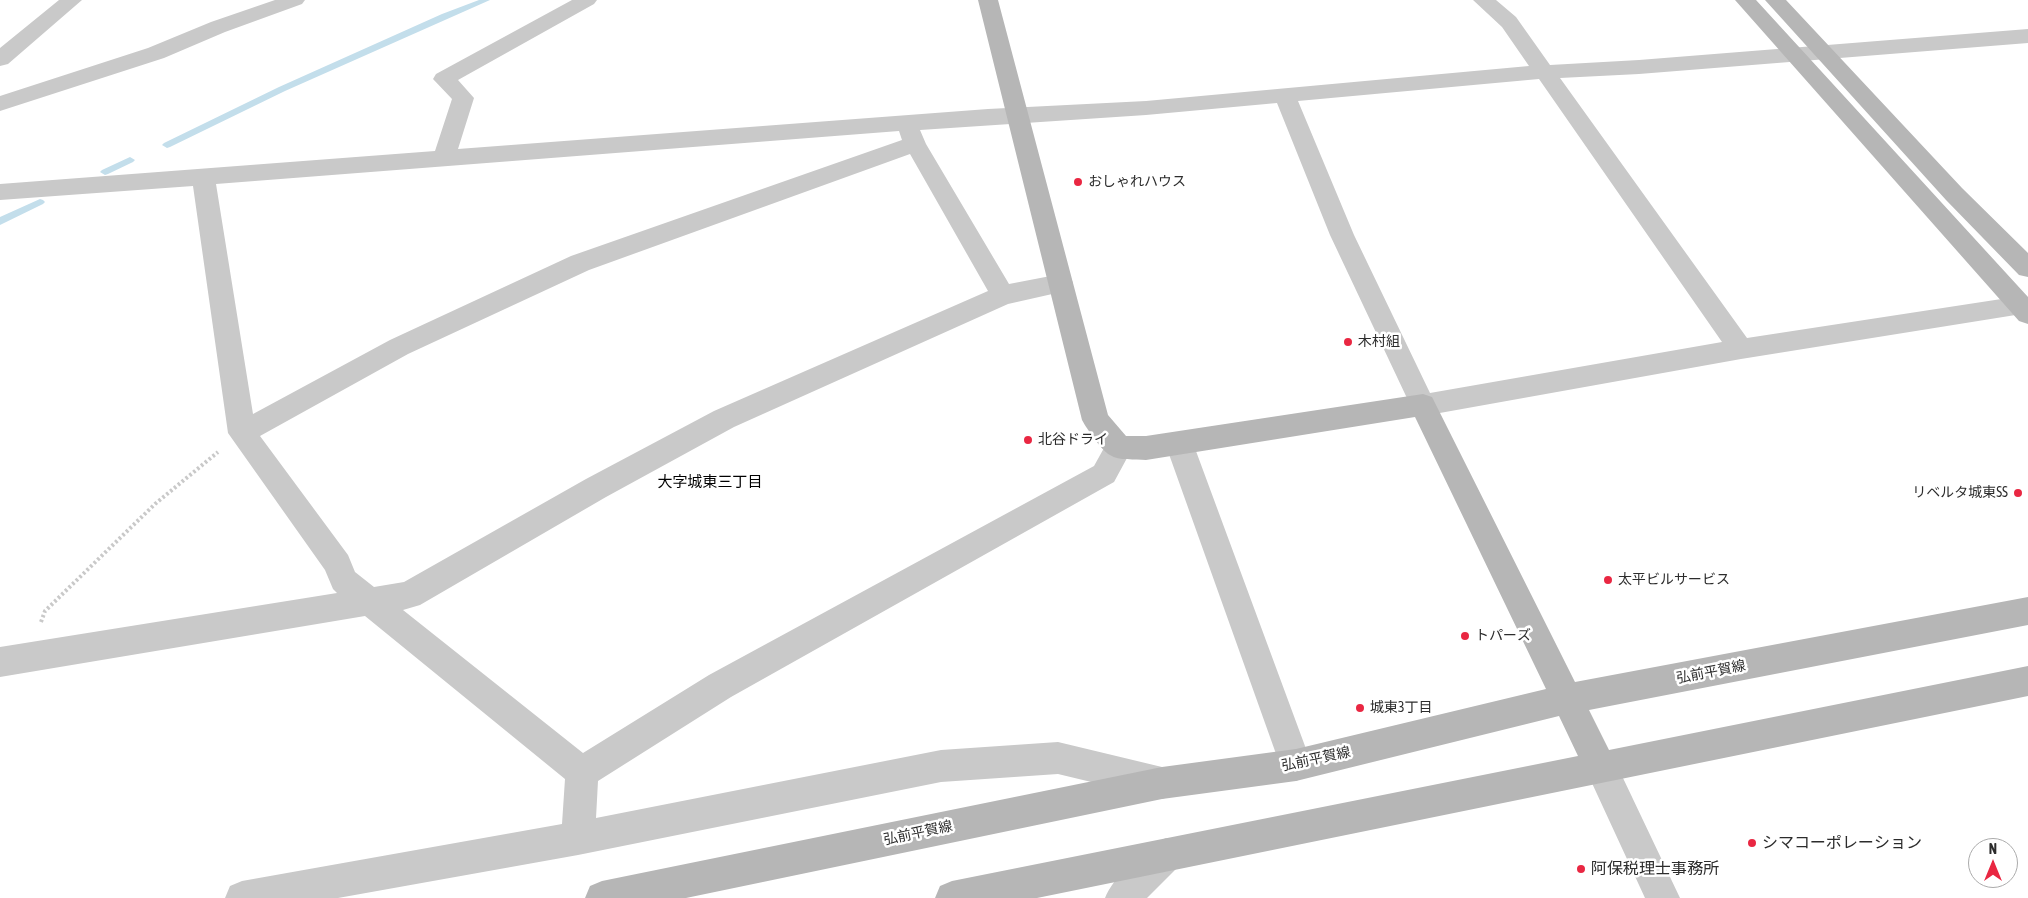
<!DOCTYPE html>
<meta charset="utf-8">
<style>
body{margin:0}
#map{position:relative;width:2028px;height:898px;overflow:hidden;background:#fff;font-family:"Asap Condensed",sans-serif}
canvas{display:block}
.north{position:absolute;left:1968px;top:838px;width:50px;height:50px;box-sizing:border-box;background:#fff;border:1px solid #ababab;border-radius:50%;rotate:0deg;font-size:14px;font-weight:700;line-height:20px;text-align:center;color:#2c2c2c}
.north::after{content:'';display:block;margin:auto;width:18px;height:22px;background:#e92742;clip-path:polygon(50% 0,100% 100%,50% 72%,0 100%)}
</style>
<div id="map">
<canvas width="2028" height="898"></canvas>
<div class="north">N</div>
</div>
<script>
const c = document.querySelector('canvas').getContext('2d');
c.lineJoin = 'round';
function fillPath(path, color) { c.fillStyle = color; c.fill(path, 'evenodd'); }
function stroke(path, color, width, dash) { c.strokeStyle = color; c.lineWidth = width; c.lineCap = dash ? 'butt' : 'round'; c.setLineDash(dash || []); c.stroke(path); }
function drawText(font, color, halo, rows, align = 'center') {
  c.font = font + ' "Asap Condensed","Noto Sans JP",sans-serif'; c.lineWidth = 5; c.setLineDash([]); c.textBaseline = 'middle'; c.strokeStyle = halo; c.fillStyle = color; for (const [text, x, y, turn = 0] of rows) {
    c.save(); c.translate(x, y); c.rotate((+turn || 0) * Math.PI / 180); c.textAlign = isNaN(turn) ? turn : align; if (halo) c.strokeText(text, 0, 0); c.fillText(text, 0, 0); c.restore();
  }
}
const stream = new Path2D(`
 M479,0H490L285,91L170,147L167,148L162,145L164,143L279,87L442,14Z
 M130,157L135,160L133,162L108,174L105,175L100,172L102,170Z
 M40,199L43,200L45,202L43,204L0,225V217Z`);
const path = new Path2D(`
 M41,622L45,611L155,504L218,452`);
const street = new Path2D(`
 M59,0H82L8,64L0,66V48Z
 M275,0H305L302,4L225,32L164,58L0,111V96L148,48L211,22Z
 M572,0H597L594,4L458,80L474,98L458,149L988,109L1146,101L1529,66L1502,27L1473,0H1496L1516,17L1550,65L1639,60L2028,29V43L1639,74L1560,78L1747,338L2021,296L2028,299V313L1741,359L1423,416L1414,413L1330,235L1277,103L1146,115L920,130L926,144L1009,284L1061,274L1070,276L1073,283L1070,290L1008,304L734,427L606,497L420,605L403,610L583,753L709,675L1094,466L1109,439L1119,435L1129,439L1133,447L1114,482L731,697L598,781L596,818L941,750L1058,742L1162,767L1174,771L1178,783L1174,795L1162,799L1058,774L941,782L578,855L338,898H225L230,886L242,881L562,824L565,779L365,616L0,677V647L337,593L333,589L325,570L228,433L193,186L0,200V184L435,151L452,99L433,79L436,74ZM1539,79L1722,342L1430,393L1354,235L1298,101ZM899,131L902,140L571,256L390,340L253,414L216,184ZM910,154L988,291L714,411L586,479L404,582L374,587L355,572L348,555L260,436L408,354L589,270Z
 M1179,432L1189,435L1193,443L1312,765L1307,776L1296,781L1285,776L1280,765L1165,443L1169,435Z
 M1601,752L1613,757L1680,898H1645L1585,768L1589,757Z
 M1166,838L1178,843L1183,855L1178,867L1147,898H1105C1113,877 1145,847 1166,838Z`);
const secondary = new Path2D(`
 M978,0H998L1108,415L1126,436H1146L1423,394L1432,397L1575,682L2028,597V625L1589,710L1609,750L2028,666V696L1037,898H935L940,886L952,881L1578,756L1559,716L1296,781L1162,799L686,898H585L590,886L602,881L1162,767L1296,749L1546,689L1415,417L1146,460C1135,459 1119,461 1110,455C1101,450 1087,429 1082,420Z
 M1735,0H1756L2028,297V324L2019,321Z
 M1765,0H1786L1962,188L2028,253V277L2019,275L1946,200Z`);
const markers = [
 [1078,182,5,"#e92742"],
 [1348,342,5,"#e92742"],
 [1028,440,5,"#e92742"],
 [2018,493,5,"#e92742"],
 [1608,580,5,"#e92742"],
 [1465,636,5,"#e92742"],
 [1360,708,5,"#e92742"],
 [1752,843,5,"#e92742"],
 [1581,869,5,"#e92742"]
];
const poiNames = [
 ["おしゃれハウス",1088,182],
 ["木村組",1358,342],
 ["北谷ドライ",1038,440],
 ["リベルタ城東SS",2008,493,"right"],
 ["太平ビルサービス",1618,580],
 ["トパーズ",1475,636],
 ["城東3丁目",1370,708]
];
const streetNames = [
 ["弘前平賀線",1711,672,-11],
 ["弘前平賀線",1316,759,-12],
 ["弘前平賀線",918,833,-12]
];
const neighbourhoodNames = [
 ["大字城東三丁目",710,482]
];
const nearPoinames = [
 ["シマコーポレーション",1762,843],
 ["阿保税理士事務所",1591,869]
];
fillPath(stream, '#c3deeb');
stroke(path, '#c9c9c9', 4, [2.5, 2.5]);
fillPath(street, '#c9c9c9');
fillPath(secondary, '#b6b6b6');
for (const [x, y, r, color] of markers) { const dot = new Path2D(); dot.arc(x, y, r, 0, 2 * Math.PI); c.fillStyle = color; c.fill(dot); stroke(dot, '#fff', 2); }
drawText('14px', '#2c2c2c', '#fff', poiNames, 'left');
drawText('14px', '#2c2c2c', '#fff', streetNames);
drawText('15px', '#000', '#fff', neighbourhoodNames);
drawText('16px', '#2c2c2c', '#fff', nearPoinames, 'left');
</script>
